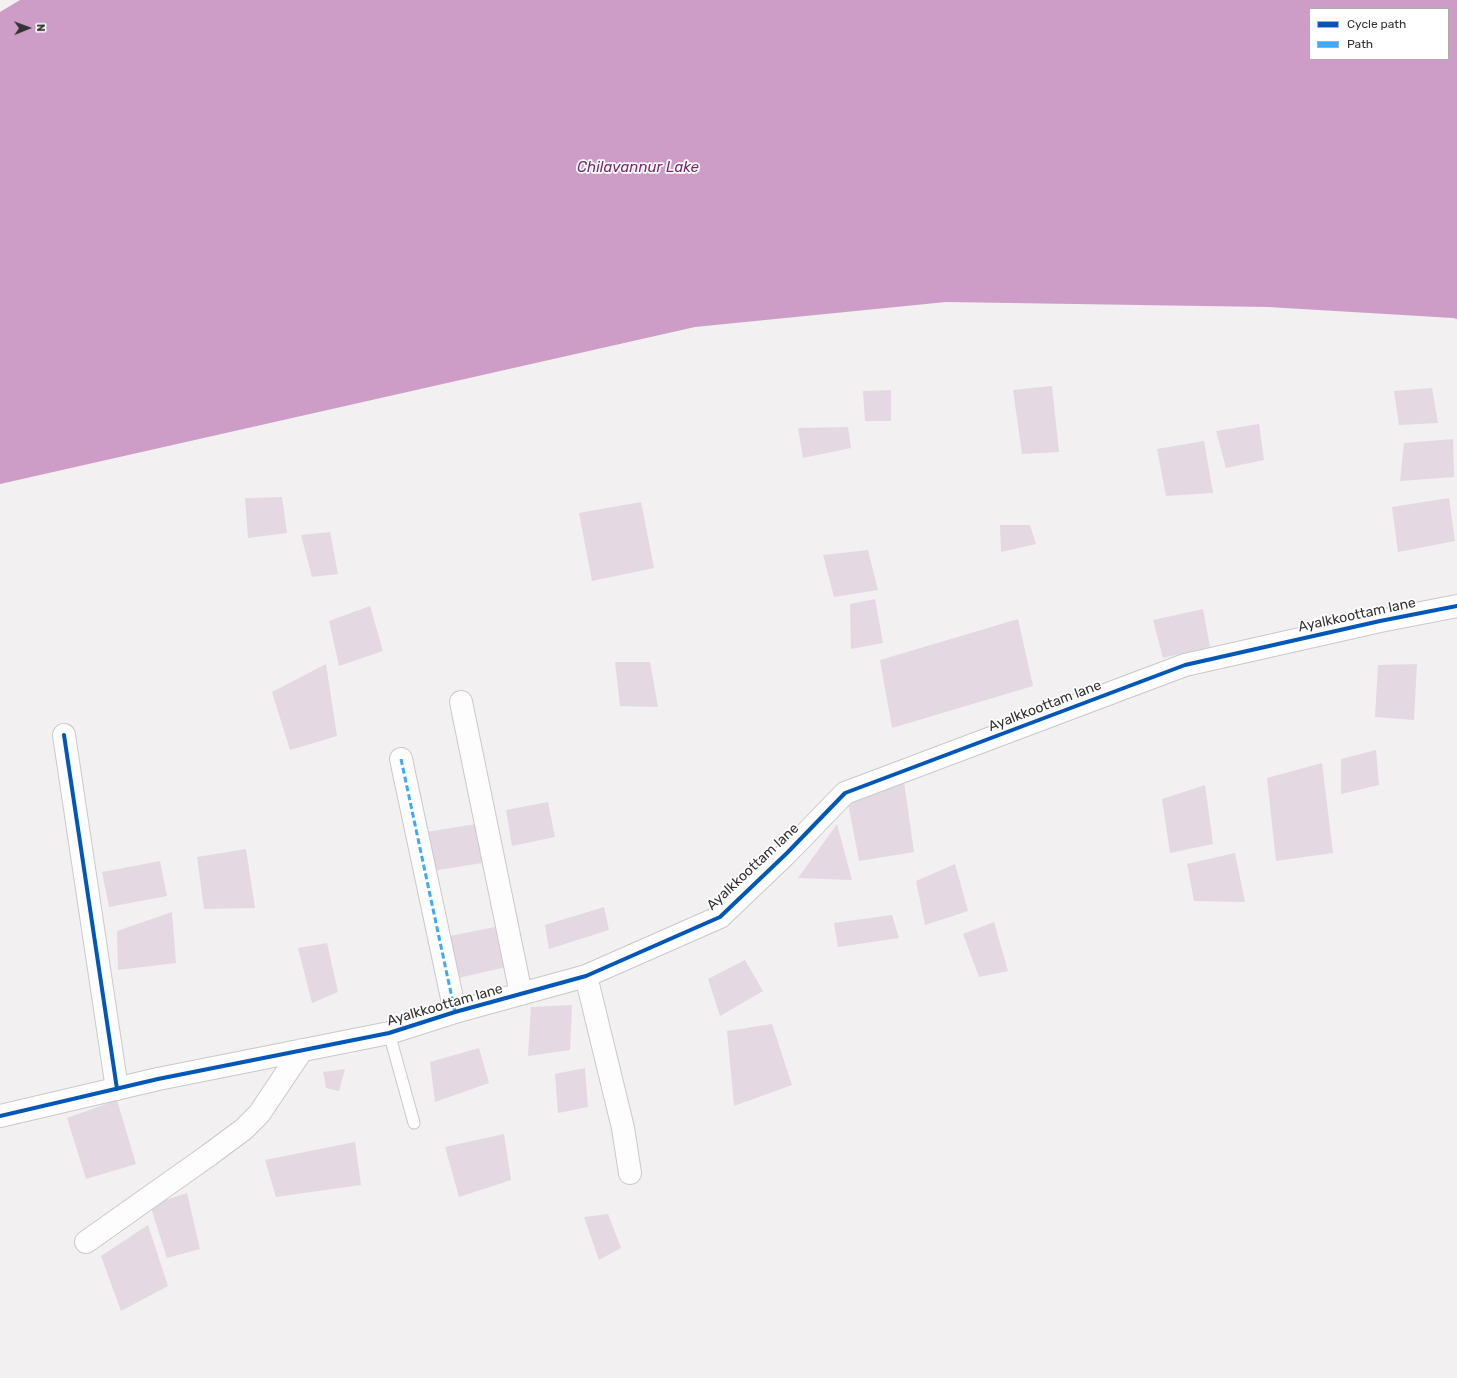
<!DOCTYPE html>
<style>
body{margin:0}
#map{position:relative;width:1457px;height:1378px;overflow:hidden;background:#f2f0f1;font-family:Rubik,sans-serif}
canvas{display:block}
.legend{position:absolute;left:1309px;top:8px;width:140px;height:52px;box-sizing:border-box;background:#fff;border:1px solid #aeadae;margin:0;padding:5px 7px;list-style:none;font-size:12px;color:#343334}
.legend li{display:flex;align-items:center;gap:8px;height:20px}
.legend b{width:20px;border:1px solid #aeadae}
.north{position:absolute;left:8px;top:8px;width:40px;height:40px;-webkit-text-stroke:3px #fff;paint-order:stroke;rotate:89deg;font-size:11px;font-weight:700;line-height:16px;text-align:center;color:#343334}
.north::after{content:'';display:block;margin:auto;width:14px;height:18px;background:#343334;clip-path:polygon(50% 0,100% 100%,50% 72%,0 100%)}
</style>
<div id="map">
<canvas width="1457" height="1378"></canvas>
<ul class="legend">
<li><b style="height:5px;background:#0057b8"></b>Cycle path</li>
<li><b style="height:5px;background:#3fa9f5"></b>Path</li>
</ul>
<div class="north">N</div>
</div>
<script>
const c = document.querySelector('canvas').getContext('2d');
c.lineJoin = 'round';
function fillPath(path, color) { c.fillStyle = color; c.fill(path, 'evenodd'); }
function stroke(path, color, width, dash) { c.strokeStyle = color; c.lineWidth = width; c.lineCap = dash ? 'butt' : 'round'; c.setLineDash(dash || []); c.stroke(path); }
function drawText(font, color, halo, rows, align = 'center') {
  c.font = font + ' Rubik,sans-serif'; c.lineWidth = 3.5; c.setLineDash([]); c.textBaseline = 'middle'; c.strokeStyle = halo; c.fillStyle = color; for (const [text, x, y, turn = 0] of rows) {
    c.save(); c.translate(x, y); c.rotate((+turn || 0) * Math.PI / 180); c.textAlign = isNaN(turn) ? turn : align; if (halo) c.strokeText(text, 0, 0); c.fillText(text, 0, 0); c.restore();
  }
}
const water = new Path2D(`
 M20,0H1457V319L1453,318L1268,307L946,302L695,327L0,484V12ZM1310,9H1448V59H1310Z`);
const building = new Path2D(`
 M1052,386L1059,452L1022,454L1013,390Z
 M1432,388L1438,423L1399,425L1394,391Z
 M891,390V421H865L863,391Z
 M1259,424L1264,460L1226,468L1216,431Z
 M848,427L851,448L803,458L798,428Z
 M1453,439L1454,477L1400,481L1404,443Z
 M1204,441L1213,493L1166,496L1157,449Z
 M282,497L287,533L248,538L245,498Z
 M1449,498L1455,541L1398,552L1392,507Z
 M641,502L654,568L592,581L579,513Z
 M1000,525H1030L1036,544L1001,552Z
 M330,532L338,574L312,577L301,535Z
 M868,550L878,590L834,597L823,555Z
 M875,599L883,643L851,649L850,604Z
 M370,606L383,651L339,666L329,621Z
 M1203,609L1210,647L1163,658L1153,620Z
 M1018,619L1033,686L892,728L880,660Z
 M615,662H650L658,707L620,706Z
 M326,664L337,736L290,750L272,692Z
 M1417,664L1414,720L1375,717L1378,665Z
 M1376,750L1379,785L1341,794V759Z
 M1322,763L1333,853L1276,861L1267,778Z
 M904,782L914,852L859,861L848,803Z
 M1205,785L1213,844L1170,853L1162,799Z
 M548,802L555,837L512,846L506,810Z
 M476,824L482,863L426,872L420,833Z
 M837,824L852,880L798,878Z
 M246,849L255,908L204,909L197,857Z
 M1235,853L1245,902L1194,901L1187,864Z
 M160,861L167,896L109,907L102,872Z
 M955,864L968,911L925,925L916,881Z
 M604,907L609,930L549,949L545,925Z
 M172,912L176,963L118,970L117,931Z
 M892,915L899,938L838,947L834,923Z
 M994,922L1008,971L979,977L963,934Z
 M495,927L506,967L454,979L445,937Z
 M327,943L338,992L312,1003L298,948Z
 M745,960L763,991L720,1016L708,979Z
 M572,1005L570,1050L528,1056L531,1007Z
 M772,1024L792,1085L734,1106L727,1031Z
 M479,1048L489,1083L435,1102L430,1062Z
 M585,1068L588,1107L558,1113L555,1074Z
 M345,1069L339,1091L326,1088L323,1072Z
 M117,1100L136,1164L86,1179L67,1118Z
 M504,1134L511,1180L459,1197L445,1147Z
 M355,1142L361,1185L276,1197L265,1160Z
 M187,1193L200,1249L167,1258L150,1205Z
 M608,1214L621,1248L599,1260L584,1217Z
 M148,1225L168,1286L121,1311L101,1256Z`);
const lane = new Path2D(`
 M389,1033L414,1123`);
const street = new Path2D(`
 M461,702L521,994
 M64,735L117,1089
 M401,759L455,1012
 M586,976L623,1128L630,1173
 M0,1116L158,1079L389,1033L455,1012L586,976L720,917L787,853L845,793L1185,665L1380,621L1457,606
 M86,1242L209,1155L244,1129L259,1114L302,1050`);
const quiet = new Path2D(`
 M401,759L455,1012`);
const cycleway = new Path2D(`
 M64,735L117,1089
 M0,1116L158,1079L389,1033L455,1012L586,976L720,917L787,853L845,793L1185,665L1380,621L1457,606`);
const streetNames = [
 ["Ayalkkoottam lane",1357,615,-12],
 ["Ayalkkoottam lane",1045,706,-21],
 ["Ayalkkoottam lane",753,867,-43],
 ["Ayalkkoottam lane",445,1005,-16]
];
const waterNames = [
 ["Chilavannur Lake",638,168]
];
fillPath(water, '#cd9dc8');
fillPath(building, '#e4d9e2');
stroke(lane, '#cac8c9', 13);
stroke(street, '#cac8c9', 24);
stroke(lane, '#fdfdfd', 11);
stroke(street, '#fdfdfd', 22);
stroke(quiet, '#3fa9f5', 3, [6, 3]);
stroke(cycleway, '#0057b8', 4);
drawText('14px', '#343334', '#fff', streetNames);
drawText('italic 15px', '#772772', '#fff', waterNames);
</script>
